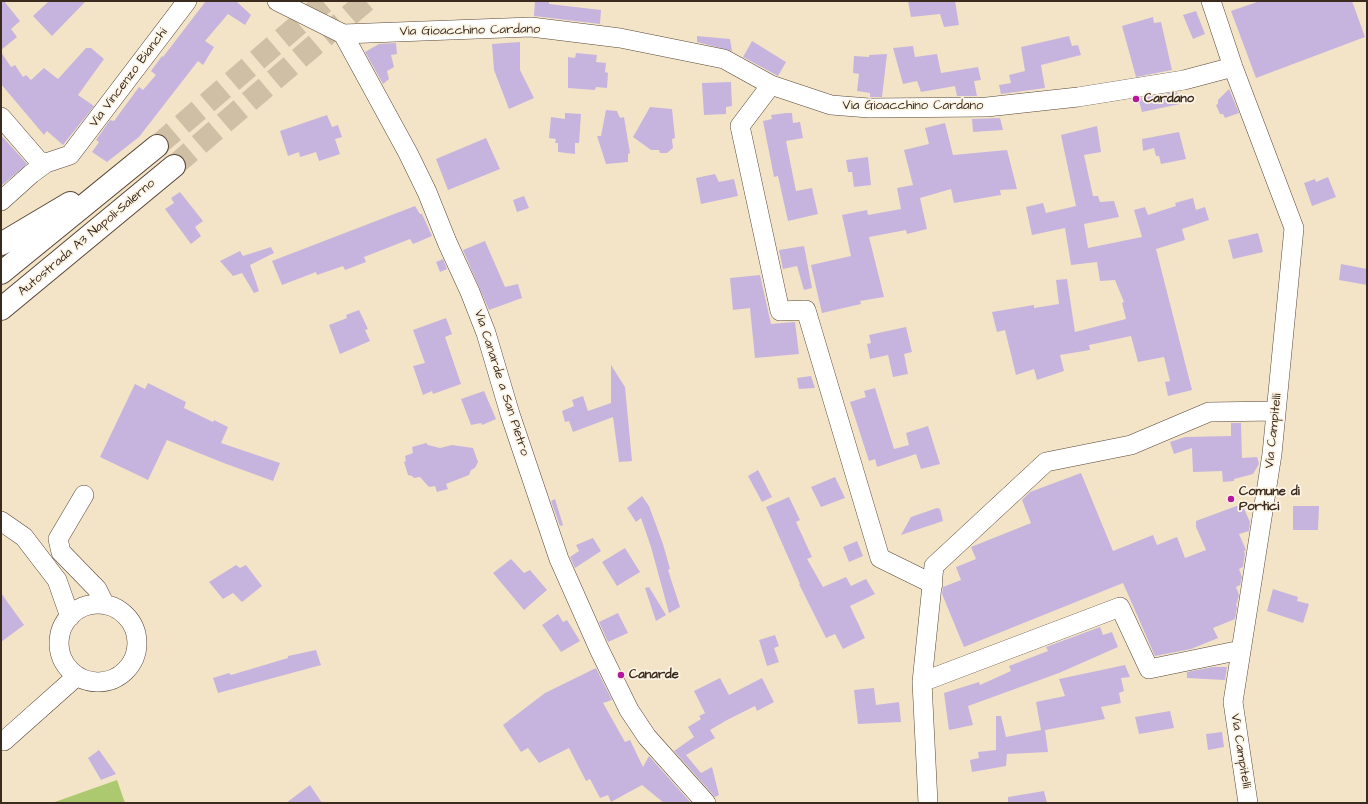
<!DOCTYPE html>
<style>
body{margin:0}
#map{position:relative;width:1368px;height:804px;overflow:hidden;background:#f3e4c7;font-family:"Architects Daughter",sans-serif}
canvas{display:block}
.frame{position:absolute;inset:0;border:2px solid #3b2a1e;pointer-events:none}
</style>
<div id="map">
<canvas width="1368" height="804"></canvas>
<div class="frame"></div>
</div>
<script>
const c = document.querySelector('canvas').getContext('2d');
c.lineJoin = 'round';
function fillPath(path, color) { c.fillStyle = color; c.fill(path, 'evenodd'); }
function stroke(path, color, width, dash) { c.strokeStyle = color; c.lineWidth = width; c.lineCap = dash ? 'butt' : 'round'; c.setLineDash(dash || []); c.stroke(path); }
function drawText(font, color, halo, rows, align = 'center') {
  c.font = font + ' "Architects Daughter",sans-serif'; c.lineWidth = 3.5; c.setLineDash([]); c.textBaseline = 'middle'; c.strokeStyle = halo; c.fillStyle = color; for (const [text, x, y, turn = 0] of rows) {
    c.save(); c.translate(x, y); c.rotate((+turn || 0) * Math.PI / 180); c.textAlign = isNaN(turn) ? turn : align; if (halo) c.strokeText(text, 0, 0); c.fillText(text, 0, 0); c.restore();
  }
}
const green = new Path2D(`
 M117,780L125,803H52Z`);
const building = new Path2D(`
 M1,1H4L20,21L11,29L17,37L1,50Z
 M49,1H86L52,36L33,16Z
 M206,1H236L251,15L245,25L228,14L205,41L214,47L203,65L198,61L139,137L107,162L92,152L99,142L96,140L110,120L114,121L139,87L143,90L156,75L151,71L162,56L163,57Z
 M535,1H549V4L601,10L600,24L534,16Z
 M908,1H955L959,25L944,27L940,14L911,17Z
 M1260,1H1352L1365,37L1256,78L1231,11Z
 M1196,11L1205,34L1193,39L1183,15Z
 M1153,17L1154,23L1161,22L1172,70L1136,77L1122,26Z
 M697,36L730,39L732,51L697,42Z
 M1069,36L1072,46L1078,45L1081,55L1041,65L1045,88L1001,94L999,85L1011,83L1009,75L1025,71L1021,47Z
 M752,41L786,62L778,76L743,57Z
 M520,42V70L534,98L509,109L494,70L492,44Z
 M396,43L397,54L391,55L394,67L387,71L389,79L383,84L365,52L379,44Z
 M913,46L915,57L937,54L941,73L978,67L981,80L974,81L977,96H957L955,86L921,92L917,81L903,84L893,48Z
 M86,48H91L104,59L78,95L94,106L63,145L47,131L44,135L1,84V52L11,67L15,65L23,77L26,75L31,80L44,68L58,79Z
 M576,53L597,55L596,62L606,63L605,72L608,73L607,88L596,87L595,90L568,88V57L575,58Z
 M887,54L882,97H870V93L857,91L859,74L853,73L854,56L869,57V55Z
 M731,82L732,106L726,107V114L704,115L702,83Z
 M1229,89L1239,113L1225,118L1223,114H1220L1216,105L1218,104V100Z
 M1177,92L1180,104L1142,112L1138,98Z
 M650,107L672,109L675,138L672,139L673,148L667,153H660L659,150H651L633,137Z
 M606,110L617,111L620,118L624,117L630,153L628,154V162L606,164L597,136H601Z
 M565,113L581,114L579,143H575V154L558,152V143H555L556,139L549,138L551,117L565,119Z
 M786,113H792L793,123L800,122L803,138L786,141L796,191L812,188L818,214L788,221L778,176L774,177L763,121L772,119L771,115Z
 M327,115L332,127L338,125L342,137L335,139L340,154L319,161L316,152L300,157L299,152L288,156L280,131Z
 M1000,118L1003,130L973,132L972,119Z
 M945,123L953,155L1007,150L1017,189L1000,190L1001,195L954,203L951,189L920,198L927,229L907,234L906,230L869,237L884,297L860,301L861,304L822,313L811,265L851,256L842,215L867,210L868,215L901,209L897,188L913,185L904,150L929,144L925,128Z
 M1097,126L1101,152L1084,155L1093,196H1098L1100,202L1114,201L1119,217L1084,224L1088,248L1142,237L1134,210L1145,207L1148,215L1176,206L1175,203L1193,198L1196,210L1205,207L1209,220L1182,229L1185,240L1156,249L1192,390L1168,396L1165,382L1170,381L1164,357L1138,362L1131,336L1089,345L1090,350L1060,355L1064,371L1037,380L1034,369L1016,375L1005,330L997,332L992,312L1034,305V308L1059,304L1056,280L1067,279L1075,332L1126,319L1122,303L1124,302L1115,280L1100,281L1097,262L1071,265L1065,228L1032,235L1026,207L1043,203L1046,213L1076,206L1061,135Z
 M1179,132L1186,159L1161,164L1159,156H1156L1154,148L1143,151L1142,139Z
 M1,135L27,164L1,186Z
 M486,138L500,169L448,190L436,159Z
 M868,157L871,185L854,187L852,172H848L846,160Z
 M715,174L719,182L734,179L738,196L701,204L696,178Z
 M1328,177L1336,197L1312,206L1304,183L1315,179L1316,182Z
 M180,192L203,221L195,227L201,236L191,244L165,209L174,203L171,198Z
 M524,196L529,208L517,212L513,200Z
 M415,206L420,214H422L432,236L413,244L410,239L364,257L366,262L345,270L343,266L317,275L316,272L282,285L272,261Z
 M1258,233L1263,252L1233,259L1228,240Z
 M485,241L505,287L518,284L522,298L489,310L463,250Z
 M804,246L812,288L804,290L797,266L783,269L779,250Z
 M271,247L274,253L250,265L259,291L254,293L242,273L233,276L220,261L240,251L243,256Z
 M443,259L447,269L440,272L436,262Z
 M1341,264L1367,269V285L1339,280Z
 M760,275L771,324L795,322L799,354L755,358L750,308L733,310L730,278Z
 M359,310L368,329L365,330L370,341L340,354L329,325L347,318L346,315Z
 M446,318L452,334L445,337L461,384L433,394L432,391L423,395L413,366L425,363L413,330Z
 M906,327L912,352L904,354L908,374L893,377L888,355L870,359L867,344L871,343L869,335Z
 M611,365L625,387L632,461L619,462L613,417L573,432L569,421L565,422L562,411L574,406L572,400L583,396L588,411L611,403Z
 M811,376L815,388L799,389L797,378Z
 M148,383L186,402L184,408L213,422L214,420L228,427L221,443L280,463L273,481L221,462L167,440L148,480L100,457L135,384L145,389Z
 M875,388L894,449L909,445L906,433L928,426L940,464L921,469L916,454L877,467L875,459L869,461L850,402L866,397L864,391Z
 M484,391L496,419L482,425L481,423L471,425L461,399Z
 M1231,423H1241L1242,458L1257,457L1259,464L1253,474L1234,479V481L1223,482L1222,471L1193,472L1192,448L1174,454L1170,442L1185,437L1231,436Z
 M426,443L428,445L440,448L452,445L473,448L478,462L475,468L471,470L469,475L446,484L448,489L437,492L435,486L429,487L420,477L414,478L412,476L408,475L404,462L406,461L405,456L413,453L412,447Z
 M758,470L772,497L762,502L748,476Z
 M1081,473L1113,551L1153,535L1157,545L1177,537L1185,558L1206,550L1196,527V521L1242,504L1250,522L1249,531L1239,534L1246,550L1244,551L1245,554L1243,567L1239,569L1242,577L1240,585L1236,587L1239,595L1237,603L1236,604L1237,607L1235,619L1213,628L1218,638L1191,649L1155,656L1123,583L964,647L942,594L943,587L961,580L956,567L976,559L971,547L1031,523L1022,500L1030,492Z
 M835,477L845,498L821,507L811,487Z
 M642,496L649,506L663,544L670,569L668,570L680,607L669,613L651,547L641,518L636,522L627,508Z
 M789,497L800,520L796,522L812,557L807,559L823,587L846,577L851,586L866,579L875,594L850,606L865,638L843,649L835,634L826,638L799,584H800L766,507Z
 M555,499L563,525L560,526L551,501Z
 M1293,506H1319L1318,530H1293Z
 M937,508L940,509L943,521L901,535L911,517Z
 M593,538L601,551L575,568L570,557L579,551L576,545Z
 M857,541L863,556L849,562L843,547Z
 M625,548L640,572L617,586L602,562Z
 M511,559L524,573L530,570L547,590L524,610L493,573Z
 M236,565L240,568L246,565L262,586L242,602L233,593L223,599L209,582Z
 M649,587L666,615L656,621L645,588Z
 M1273,589L1298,597L1297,601L1309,604L1303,623L1267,611Z
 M1,593L24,625L1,642Z
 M618,613L628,633L608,642L599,622Z
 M558,614L563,622L567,620L580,641L561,652L542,625Z
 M1100,627L1103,635L1112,632L1118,647L1059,673L968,706L973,725L949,730L944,693L979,682L980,685L1011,671L1009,666L1048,651L1046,647Z
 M775,635L779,646L774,648L779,662L767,666L759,640Z
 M316,650L321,665L218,693L213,678L229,673L231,675L288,658V656Z
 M1125,665L1130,677L1121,678L1124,691L1119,693L1121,703L1101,707L1105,719L1045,730L1048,752L1007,754L1006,766L972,772L970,760L979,758L978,752L996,750V716H1001L1006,737L1041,730L1036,702L1065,696L1059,679Z
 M1213,667H1227L1225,680L1187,678V672Z
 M596,668L612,700L603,703L625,742L630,740L643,767L649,756L691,803H664L642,785L611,802L608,795L600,798L590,779L586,781L569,748L539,763L528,748L521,752L503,725L545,693Z
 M720,678L729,695L762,678L774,702L757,711L755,706L727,720L710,730L715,738L686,755L701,773L712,767L719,795L715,797L674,751L694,737L688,727L701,719L699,716L705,713L694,691Z
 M874,688L876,705L899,702L901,722L858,724L854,690Z
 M1170,711L1174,728L1139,734L1135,717Z
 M1222,732L1224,747L1208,750L1206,734Z
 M99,750L116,774L101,780L88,758Z
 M310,785L322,803H286Z
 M1044,791L1047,803H1008V797Z`);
const highwayTunnel = new Path2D(`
 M157,146L326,1
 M174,166L366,1`);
const minor = new Path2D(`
 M277,1L343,34L531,27L620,38L724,59L771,85L831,105L869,108L987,107L1078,97L1184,80L1233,67
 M1211,1L1233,67L1294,228L1272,454L1233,702L1248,803
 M343,34L408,153L427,192L447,242L470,292L486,333L510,414L559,559L599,649L629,710L647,737L706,803
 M771,85L740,126L780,311L806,310L880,558L933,584
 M1,117L39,161L46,163L70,155L187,1
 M1,201L31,174L46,163
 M84,495L58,539L61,552L97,589L105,605
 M1,521L24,537L57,580L70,617
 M59 643a39 39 0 1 1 78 0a39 39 0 1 1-78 0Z
 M922,682L1120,607L1149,669L1241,650
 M4,741L77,676
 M928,803L922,682L934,566L1046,462L1131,445L1209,412L1276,411`);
const highway = new Path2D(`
 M1,244L70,203
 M1,273L157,146
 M1,309L174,166`);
const markers = [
 [1136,99,4,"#b5179e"],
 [1231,499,4,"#b5179e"],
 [621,675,4,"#b5179e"]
];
const streetNames = [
 ["Via Gioacchino Cardano",470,31,-1],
 ["Via Vincenzo Bianchi",129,78,-53],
 ["Via Gioacchino Cardano",913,106],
 ["Autostrada A3 Napoli-Salerno",87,238,-40],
 ["Via Canarde a San Pietro",501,383,72],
 ["Via Campitelli",1274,431,-84],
 ["Via Campitelli",1240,751,81]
];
const poiNames = [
 ["Cardano",1144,99],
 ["Comune di",1239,492],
 ["Portici",1239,507],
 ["Canarde",629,675]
];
fillPath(green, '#acc96f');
fillPath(building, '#c6b4de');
stroke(highwayTunnel, '#cebfa5', 22, [22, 11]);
stroke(minor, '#574637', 20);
stroke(highway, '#574637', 24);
stroke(minor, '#fff', 19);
stroke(highway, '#fff', 22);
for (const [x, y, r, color] of markers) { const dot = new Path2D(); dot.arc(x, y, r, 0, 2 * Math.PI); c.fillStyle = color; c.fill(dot); stroke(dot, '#fcf5e5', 1.5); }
drawText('13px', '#3b2a1e', '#fcf5e5', streetNames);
drawText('bold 13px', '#3b2a1e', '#fcf5e5', poiNames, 'left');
</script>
